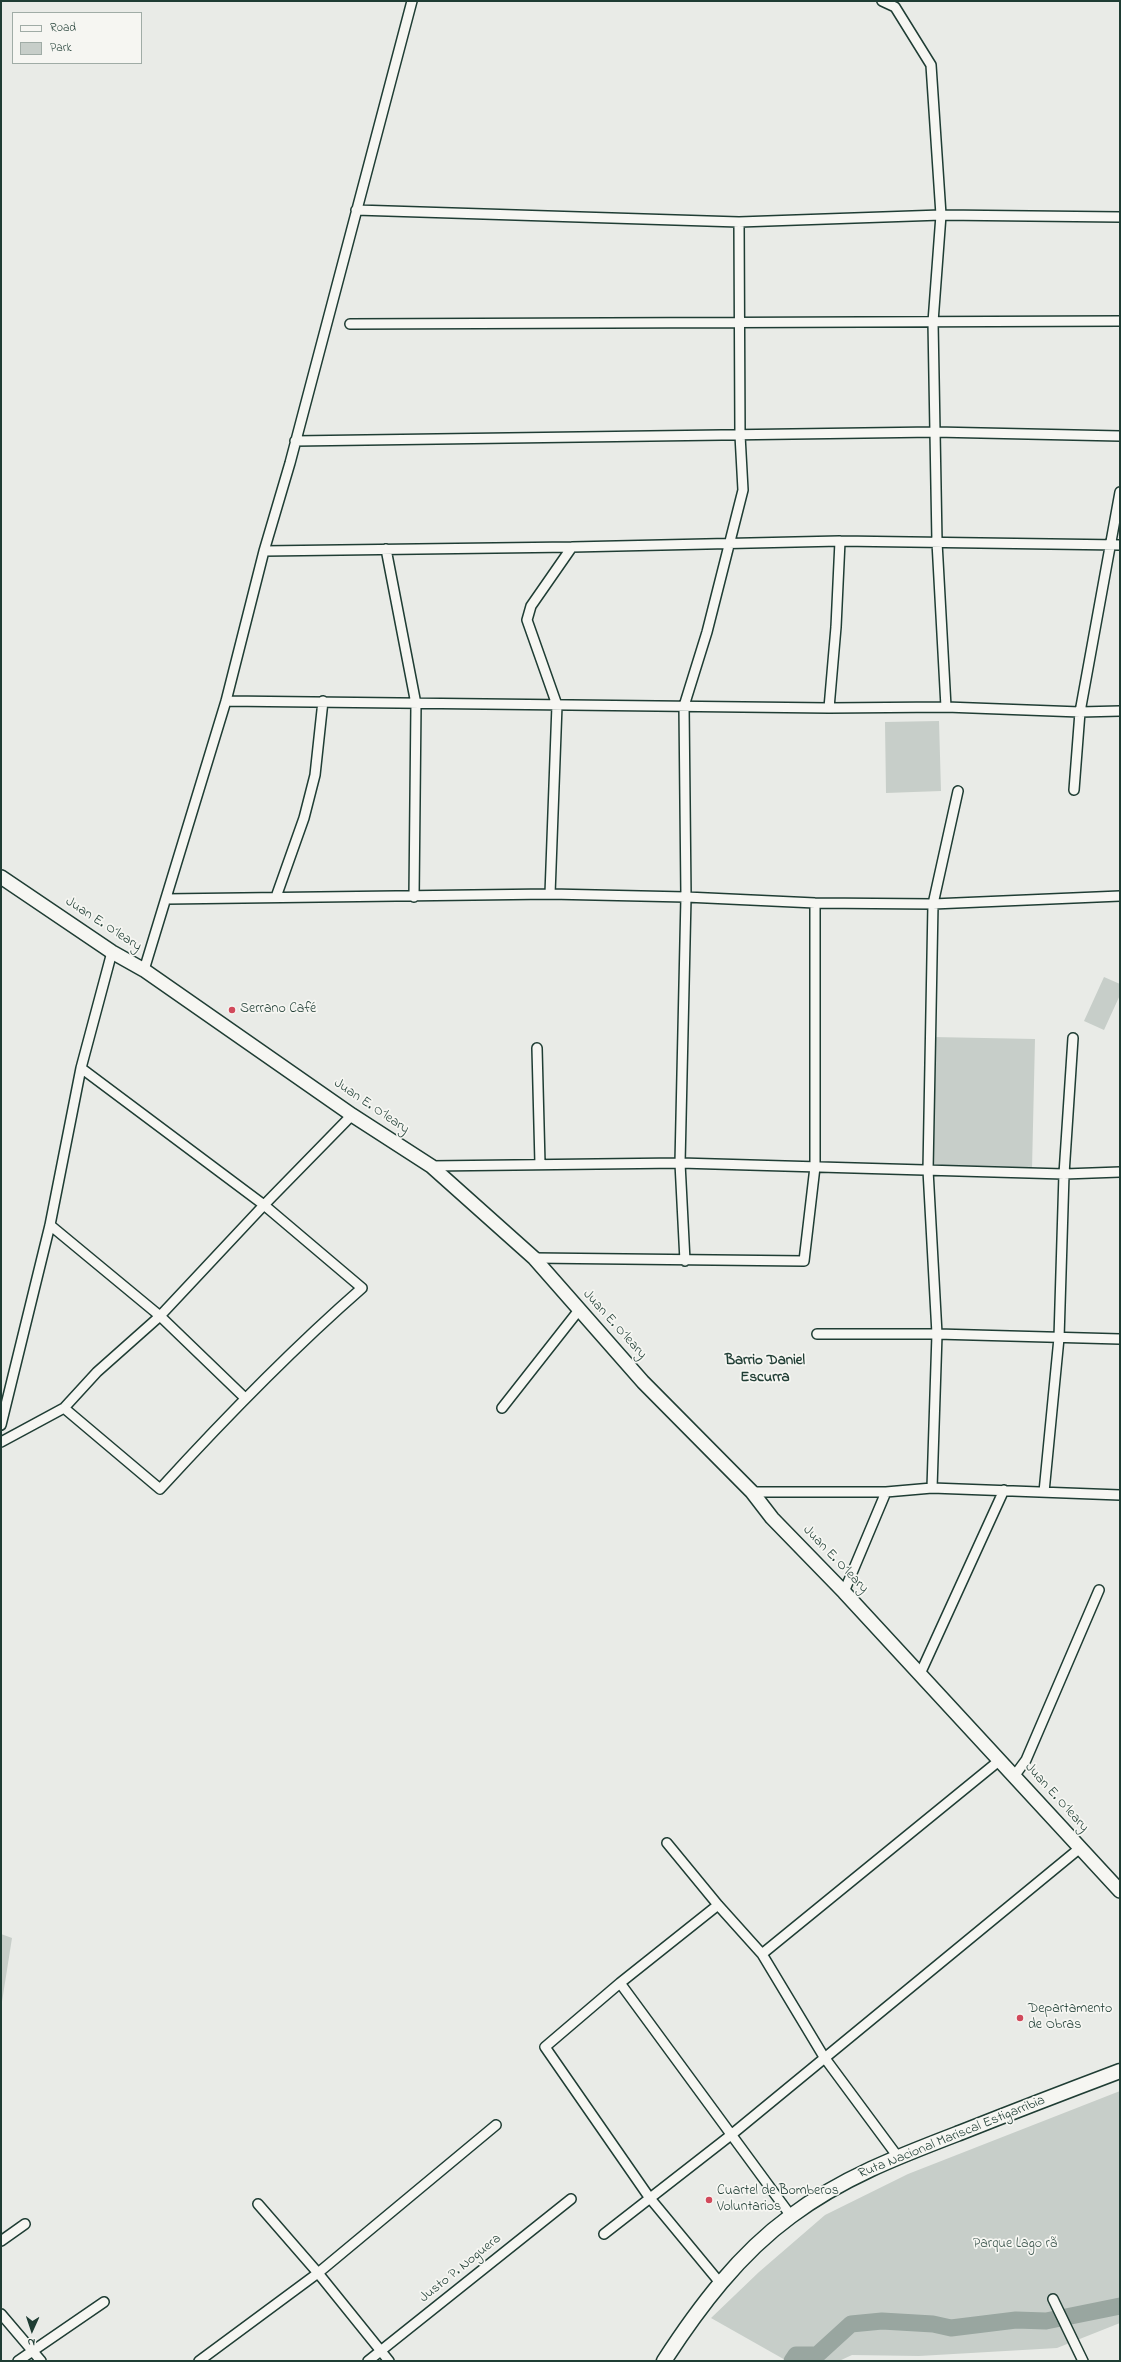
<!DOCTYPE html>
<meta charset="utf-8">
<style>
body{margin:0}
#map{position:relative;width:1121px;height:2362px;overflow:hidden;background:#e9ebe7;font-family:"Indie Flower",sans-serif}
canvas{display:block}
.frame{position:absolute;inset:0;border:2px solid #1f3d34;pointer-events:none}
.legend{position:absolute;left:12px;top:12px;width:130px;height:52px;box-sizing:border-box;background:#f6f6f2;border:1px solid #a0aca6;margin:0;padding:5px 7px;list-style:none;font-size:12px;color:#1f3d34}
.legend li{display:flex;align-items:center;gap:8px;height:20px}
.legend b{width:20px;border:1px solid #a0aca6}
.north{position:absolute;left:12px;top:2310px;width:40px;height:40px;-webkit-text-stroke:3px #f6f6f2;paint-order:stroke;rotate:183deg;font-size:11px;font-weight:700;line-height:16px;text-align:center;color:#1f3d34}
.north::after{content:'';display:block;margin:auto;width:14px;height:18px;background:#1f3d34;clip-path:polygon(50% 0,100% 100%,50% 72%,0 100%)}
</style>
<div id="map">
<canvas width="1121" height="2362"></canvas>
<div class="frame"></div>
<ul class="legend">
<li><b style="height:5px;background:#f6f6f2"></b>Road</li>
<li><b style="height:11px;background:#c7cec9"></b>Park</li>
</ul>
<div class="north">N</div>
</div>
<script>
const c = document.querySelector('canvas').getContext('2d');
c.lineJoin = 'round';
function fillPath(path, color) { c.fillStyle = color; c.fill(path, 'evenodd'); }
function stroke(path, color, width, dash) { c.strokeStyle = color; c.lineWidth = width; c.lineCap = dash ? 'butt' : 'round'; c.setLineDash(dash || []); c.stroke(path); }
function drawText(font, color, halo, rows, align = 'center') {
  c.font = font + ' "Indie Flower",sans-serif'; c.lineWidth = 3.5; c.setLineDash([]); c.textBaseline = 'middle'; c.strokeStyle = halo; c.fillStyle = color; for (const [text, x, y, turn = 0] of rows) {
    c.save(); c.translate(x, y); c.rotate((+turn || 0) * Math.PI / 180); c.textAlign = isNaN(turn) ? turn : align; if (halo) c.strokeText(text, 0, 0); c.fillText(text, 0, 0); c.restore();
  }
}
const green = new Path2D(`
 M939,721L941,791L886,793L885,722Z
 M1104,977L1120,984V995L1104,1030L1084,1021Z
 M933,1037L1035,1039L1032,1169L930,1167Z
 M1,1934L12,1938L1,2008Z
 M1120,2091V2323L1057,2348L919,2356L852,2355L839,2361H787L711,2318L759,2272L825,2215L908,2174Z`);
const river = new Path2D(`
 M792,2361L796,2355H817L851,2324L882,2321L933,2324L951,2328L1016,2320L1046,2321L1120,2306`);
const street = new Path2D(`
 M882,1L895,7L931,65L941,215L933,322L937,542L946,707
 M356,210L739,222L941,215L1120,217
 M350,324L1120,321
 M295,441L935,432L1120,436
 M386,549L416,704L414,897
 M264,551L572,547
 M226,701L829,708L946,707L1080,712L1120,711
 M829,708L836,627L840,541
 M1074,790L1080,712L1120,492
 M550,894L557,705L527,620L531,606L572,547L840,541L1120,545
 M276,897L304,818L315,775L323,701
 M166,899L550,894L686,897L815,903L933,904L1120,896
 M144,970L226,701L264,551L290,463L412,1
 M537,1048L540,1164
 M431,1166L680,1163L1064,1174L1120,1172
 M50,1225L160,1316L245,1398
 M534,1258L804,1261L815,1167V903
 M685,1261L680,1163L686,897L684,706L707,632L743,490L740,435L739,222
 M817,1334H937L1120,1339
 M64,1408L160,1489C224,1419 290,1351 362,1288L264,1205L81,1068
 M502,1408L579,1310
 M1,1425L50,1225L81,1068L112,952
 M1,1442L64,1408L97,1372L160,1316L264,1205L352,1115
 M932,1488L937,1334L928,1170L933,904L958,791
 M752,1492H886L932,1488L1120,1495
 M1044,1492L1059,1338L1064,1174L1073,1038
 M844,1592L886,1492
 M920,1674L1004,1490
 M1015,1775L1026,1760L1099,1590
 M667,1843L718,1905L762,1954L824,2057L898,2157
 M718,1905L620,1983L545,2047L649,2197L721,2284
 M762,1954L1000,1760
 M620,1983L791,2216
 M258,2204L318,2273L389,2361
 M604,2234L731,2135L1080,1848
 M1,2241L25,2224
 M1053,2299L1083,2361
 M1,2314L41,2361
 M18,2361L104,2302
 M199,2361L318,2273L496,2125
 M368,2361L571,2199`);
const secondary = new Path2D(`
 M1,877L112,952L144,970L352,1115L431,1166L534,1258L643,1382L752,1492L772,1518L844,1592L1120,1891`);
const primary = new Path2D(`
 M664,2361C699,2307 739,2254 791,2216C843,2177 902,2155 962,2132C1015,2111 1067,2091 1120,2071`);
const markers = [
 [232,1010,4,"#d1495b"],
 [1020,2018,4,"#d1495b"],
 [709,2200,4,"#d1495b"]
];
const streetNames = [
 ["Juan E. O´leary",103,925,33],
 ["Juan E. O´leary",371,1107,34],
 ["Juan E. O´leary",614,1325,48],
 ["Juan E. O´leary",835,1560,46],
 ["Juan E. O´leary",1056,1798,48],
 ["Ruta Nacional Mariscal Estigarribia",952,2138,-22],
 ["Justo P. Noguera",461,2269,-39]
];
const poiNames = [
 ["Serrano Café",240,1010],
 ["Departamento",1028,2010],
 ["de Obras",1028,2026],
 ["Cuartel de Bomberos",717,2192],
 ["Voluntarios",717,2208]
];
const parkNames = [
 ["Parque Lago rã",1015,2245]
];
const neighbourhoodNames = [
 ["Barrio Daniel",765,1362],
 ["Escurra",765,1379]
];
fillPath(green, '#c7cec9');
stroke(river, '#99a6a0', 17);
stroke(street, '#1f3d34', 12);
stroke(secondary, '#1f3d34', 16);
stroke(primary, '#1f3d34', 17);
stroke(street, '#f6f6f2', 9);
stroke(secondary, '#f6f6f2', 13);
stroke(primary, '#f6f6f2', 14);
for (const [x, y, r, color] of markers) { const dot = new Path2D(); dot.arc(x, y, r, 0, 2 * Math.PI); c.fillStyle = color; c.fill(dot); stroke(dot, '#f6f6f2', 1.5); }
drawText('14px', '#1f3d34', '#f6f6f2', streetNames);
drawText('14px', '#1f3d34', '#f6f6f2', poiNames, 'left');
drawText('14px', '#415a52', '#f6f6f2', parkNames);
drawText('bold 15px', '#1f3d34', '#f6f6f2', neighbourhoodNames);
</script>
